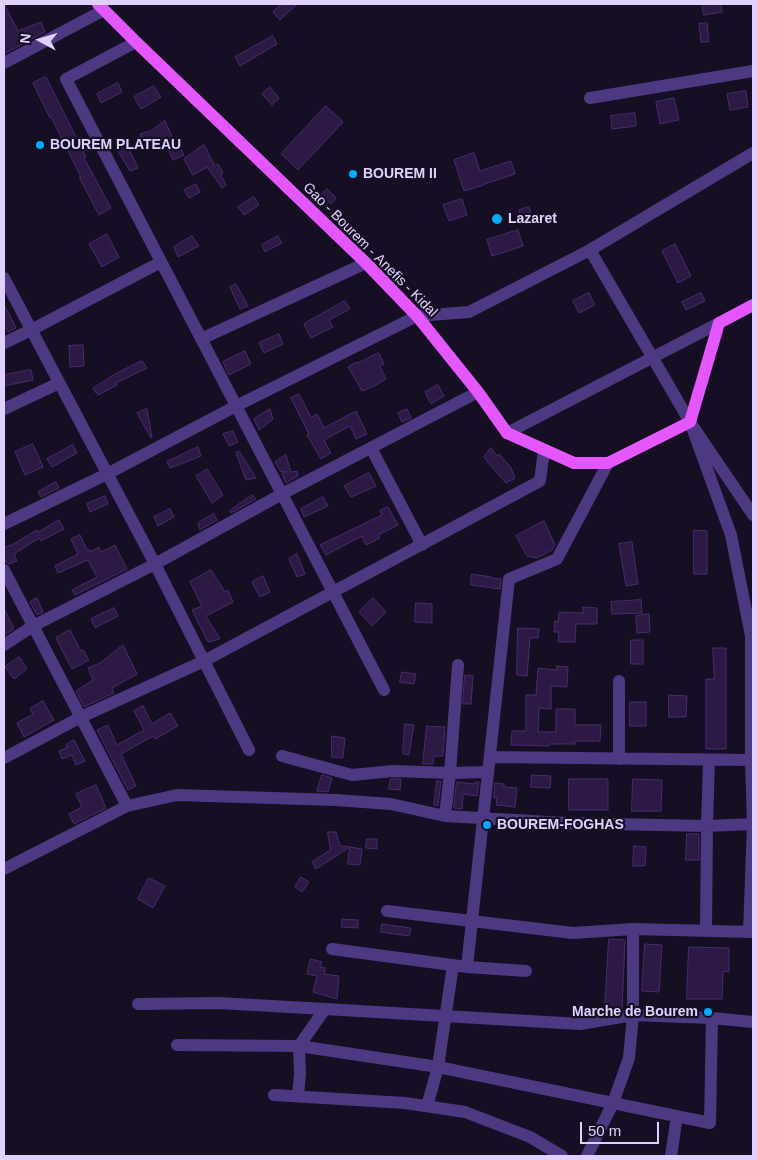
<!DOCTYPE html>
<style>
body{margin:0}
#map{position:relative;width:757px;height:1160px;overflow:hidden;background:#160e23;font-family:Helvetica,sans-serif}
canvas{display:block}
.frame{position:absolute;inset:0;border:5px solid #e0d0ff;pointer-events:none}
.north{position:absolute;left:15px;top:15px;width:50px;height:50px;-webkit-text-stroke:4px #160e23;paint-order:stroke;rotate:276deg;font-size:14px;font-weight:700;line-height:20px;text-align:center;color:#e0d0ff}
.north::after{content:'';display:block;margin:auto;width:18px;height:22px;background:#e0d0ff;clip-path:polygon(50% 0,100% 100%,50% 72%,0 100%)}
.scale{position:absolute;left:580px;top:1122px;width:79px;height:22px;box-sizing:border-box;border:2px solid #e0d0ff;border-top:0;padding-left:6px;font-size:15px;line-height:18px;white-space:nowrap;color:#e0d0ff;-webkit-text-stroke:4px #160e23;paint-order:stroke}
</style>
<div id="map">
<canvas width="757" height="1160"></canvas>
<div class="frame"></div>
<div class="north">N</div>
<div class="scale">50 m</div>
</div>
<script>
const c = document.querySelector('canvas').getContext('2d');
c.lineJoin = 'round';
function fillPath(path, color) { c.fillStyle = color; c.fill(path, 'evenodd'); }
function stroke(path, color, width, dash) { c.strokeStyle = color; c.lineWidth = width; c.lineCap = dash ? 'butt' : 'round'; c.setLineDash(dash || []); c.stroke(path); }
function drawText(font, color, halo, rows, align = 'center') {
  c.font = font + ' Helvetica,sans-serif'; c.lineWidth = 4.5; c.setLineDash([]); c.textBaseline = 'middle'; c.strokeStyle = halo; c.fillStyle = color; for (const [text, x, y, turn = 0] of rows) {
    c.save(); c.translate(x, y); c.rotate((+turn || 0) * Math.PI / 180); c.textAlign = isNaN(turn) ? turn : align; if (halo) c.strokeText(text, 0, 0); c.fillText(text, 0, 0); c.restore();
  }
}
const building = new Path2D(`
 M4,4L18,31L41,22L45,32L4,54Z
 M282,4H297L280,20L273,12Z
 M702,4H721L722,12L704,15Z
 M707,23L709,42H701L699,24Z
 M273,36L277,44L240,66L235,57Z
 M46,77L86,157L84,158L111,208L99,215L79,177H81L51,117L50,118L33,83Z
 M118,83L122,92L101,103L97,94Z
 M154,86L161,97L141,109L134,97Z
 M270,87L279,98L272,105L262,94Z
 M746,91L748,107L730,110L727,94Z
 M674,98L679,120L660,124L656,102Z
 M326,106L343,122L298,170L281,154Z
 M635,113L636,126L612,129L611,116Z
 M165,121L174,141L176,139L184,155L173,160L164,141L162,142L160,138L143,144L140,134L150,131Z
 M125,141L138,168L130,171L116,148Z
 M204,145L215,166L218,164L223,173L221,175L226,185L222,188L207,167L193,175L184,159Z
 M474,153L480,171L511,161L515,174L484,184V185L464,191L454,160Z
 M196,184L200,192L189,198L184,190Z
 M327,189L336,198L331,204L321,195Z
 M254,197L259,205L244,215L238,207Z
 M462,199L467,215L449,221L443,205Z
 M529,207L532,217L522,220L519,210Z
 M518,230L523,246L492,256L487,240Z
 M107,234L119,257L102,267L89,244Z
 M192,236L199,246L178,257L174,247Z
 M278,236L282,243L265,252L262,245Z
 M675,244L691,276L678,283L662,251Z
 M236,284L248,306L240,309L230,287Z
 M589,293L595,305L579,313L573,301Z
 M701,293L705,301L686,310L682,302Z
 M345,301L350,309L329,320L333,327L311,338L304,324Z
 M4,304L16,328L8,332L4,325Z
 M279,334L283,344L264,353L259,343Z
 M83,345L84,366L70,367L69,346Z
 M245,351L251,364L229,375L223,362Z
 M379,353L384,364L380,366L386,379L374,386L362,391L348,367L356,362L357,363Z
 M142,361L147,368L116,383L117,385L98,395L97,392L96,393L93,388L115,374Z
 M31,370L33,380L4,386V375Z
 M438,385L444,396L431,404L425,392Z
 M299,394L311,417L317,414L324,428L356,411L367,434L356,439L350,426L324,440L331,453L321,459L307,435L309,434L291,398Z
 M147,409L152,437L151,438L137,413Z
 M270,409L273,419L259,430L254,419Z
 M407,409L411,418L402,422L398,413Z
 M233,431L238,442L229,446L223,434Z
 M33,444L43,467L25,475L15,452Z
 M73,445L77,453L52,467L47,459Z
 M198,447L201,456L170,468L167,462Z
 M491,448L497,456L499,454L507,463L511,468L515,478L506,483L490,465L484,457Z
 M239,451L256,478L246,480L236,453Z
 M286,455L291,472L297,471L298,476L286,483L282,474L286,471L281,472L275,462Z
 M207,469L223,495L212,503L196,476Z
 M369,473L376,486L351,497L344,486Z
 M56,482L59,488L41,497L38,492Z
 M252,495L256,499L231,513L230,511Z
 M105,496L108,504L90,512L87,504Z
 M323,497L328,506L304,517L301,509Z
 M388,507L398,525L378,535L380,538L366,545L362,536L326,555L320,545L382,515L380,511Z
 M170,509L174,517L158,526L154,517Z
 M214,514L217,520L200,530L198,523Z
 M59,520L64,529L41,541L39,538L14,554L17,561L9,564L6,562L4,557V548L10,545V546L37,530L38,532Z
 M544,521L555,545L552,550L537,558L527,556L516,536Z
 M694,530L707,531V574H694Z
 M80,535L87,550L89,549L90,552L99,547L101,552L115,545L127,569L75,595L72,590L97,577L88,560L58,573L55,566L78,554L71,539Z
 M632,542L638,584L626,586L619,544Z
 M297,554L305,574L297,577L289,559Z
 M211,570L225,592L228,590L233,602L206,616L220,639L208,642L192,610L202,606L190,582Z
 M472,574L491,577V578L501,579L500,589L471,585Z
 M263,576L270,592L260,597L252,582Z
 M37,598L43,612L37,615L30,602Z
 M373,598L386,612L372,626L359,612Z
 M641,600L642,613L612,614L611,602Z
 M416,603L432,604V623L415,622Z
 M583,607L597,608V624H576L575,642H558L559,632H554L555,621L558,622L559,612L583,613Z
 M4,608L14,629L4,635Z
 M114,608L118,616L95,628L91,619Z
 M649,614L650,632L637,633L636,616Z
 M518,628L539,629L538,638H530L527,676L517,675Z
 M70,630L81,651L83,650L89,660L72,669L56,638Z
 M631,640H643V664H631Z
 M123,645L137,674L112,688L114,693L84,707L76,691L93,680L88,668L100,663Z
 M713,648H726V749H706V679H714Z
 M19,657L27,669L14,679L5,667Z
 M557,666L568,667L567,687L551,686V709L539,708L538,732H556V709H575V725H601L600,741H575V744H549V746L511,745L512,731H526V695H536L538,668L557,670Z
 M402,672L416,674L414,684L400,682Z
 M465,675L473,676L471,704H463Z
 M669,695L687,696L686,717H669Z
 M43,701L54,720L24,737L17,723L33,714L30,709Z
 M630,702H646V726H630Z
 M143,706L152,724L170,713L178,726L155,739L153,736L121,754L136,786L128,790L97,730L108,725L117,745L144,730L134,711Z
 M405,724L414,725L409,755L403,754Z
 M427,726L445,727L443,756H434L433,764H423Z
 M332,736L345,738L343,758L332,757Z
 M74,740L85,761L76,765L72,755L62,759L59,751L68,747L66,745Z
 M322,775L332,778L328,792L317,791Z
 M532,775L551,776L550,788L531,787Z
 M391,779H401L400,790L389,789Z
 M569,779H608V810H569Z
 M633,779L662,780L661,811H632Z
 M437,781H441L438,806L434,805Z
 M457,782L475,784V782H479L477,796L463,794L462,809L454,808Z
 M495,783L504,784V787L517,788L515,807L496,805L497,798L494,797Z
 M96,785L106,808L74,824L69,814L82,807L76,794Z
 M328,832H336L338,841L341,846L350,847L316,869L312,862L330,850Z
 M687,834H699V860H686Z
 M367,839H377V849L366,848Z
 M634,846L646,847L645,866H633Z
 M350,847L362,849L360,865L348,864Z
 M301,877L309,882L302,892L295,887Z
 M149,878L165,886L153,908L138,899Z
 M342,919L358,920V928L342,927Z
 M382,924L411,928L409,936L381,932Z
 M609,939L625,940L622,1009L605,1008Z
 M645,944L662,945L659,992L642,991Z
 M689,947L729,948V972L723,971L722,999H687Z
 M311,959L322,962L320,967L325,968L324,974L339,976L337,999L313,992L317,976L307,974Z`);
const minor = new Path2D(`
 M136,42L66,79L384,690
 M4,63L104,10
 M590,98L753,71
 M590,250L690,422L753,515
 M4,278L155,564L249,750
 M201,339L366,263
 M4,343L31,330L161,262
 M4,409L59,383
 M690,422L731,535L751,636V760L753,824L749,932
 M507,433L719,323
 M371,448L422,545
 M4,524L107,474L236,406L417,316L469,312L590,250L753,153
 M4,570L127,806L177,795L336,800L391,804L445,816L566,823L707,826L753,824
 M4,645L33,626L155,564L282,494L478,392
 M619,681V759
 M282,756L352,775L393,771L450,773L488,772
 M490,757L753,760
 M4,758L81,717L204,661L540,481L544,450
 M445,816L450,773L458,665
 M4,869L127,806
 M387,911L573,933L633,929L753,932
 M706,931L707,826L709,760
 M332,949L467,967L526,971
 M467,967L509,579L557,559L608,463
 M138,1004L218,1003L325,1009L299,1046L300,1074L298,1096
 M325,1009L580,1024L633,1015L712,1018L753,1022
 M177,1045L299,1046L438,1067L710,1123L712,1018
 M274,1095L405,1103L465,1112L530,1137L562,1156
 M427,1106L438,1067L453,965
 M587,1156L613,1103L629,1058L633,1015V929
 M671,1156L677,1116`);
const primary = new Path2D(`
 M98,4L136,42L366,263L417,316L478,392L507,433L574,463H608L690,422L719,323L753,305`);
const markers = [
 [40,145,5,"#01aafa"],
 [353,174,5,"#01aafa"],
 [497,219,6,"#01aafa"],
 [487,825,5,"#01aafa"],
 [708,1012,5,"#01aafa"]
];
const poiNames = [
 ["BOUREM PLATEAU",50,145],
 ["BOUREM II",363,174],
 ["Lazaret",508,219],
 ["BOUREM-FOGHAS",497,825],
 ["Marche de Bourem",698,1012,"right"]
];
const streetNames = [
 ["Gao - Bourem - Anefis - Kidal",370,250,45]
];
fillPath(building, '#2c1a44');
stroke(building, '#482c70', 1);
stroke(minor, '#4c3982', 12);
stroke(primary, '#e557fe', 12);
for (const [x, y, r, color] of markers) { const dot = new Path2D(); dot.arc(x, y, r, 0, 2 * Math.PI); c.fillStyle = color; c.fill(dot); stroke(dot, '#160e23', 2); }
drawText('bold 14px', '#e0d0ff', '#160e23', poiNames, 'left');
drawText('14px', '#e0d0ff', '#160e23', streetNames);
</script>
